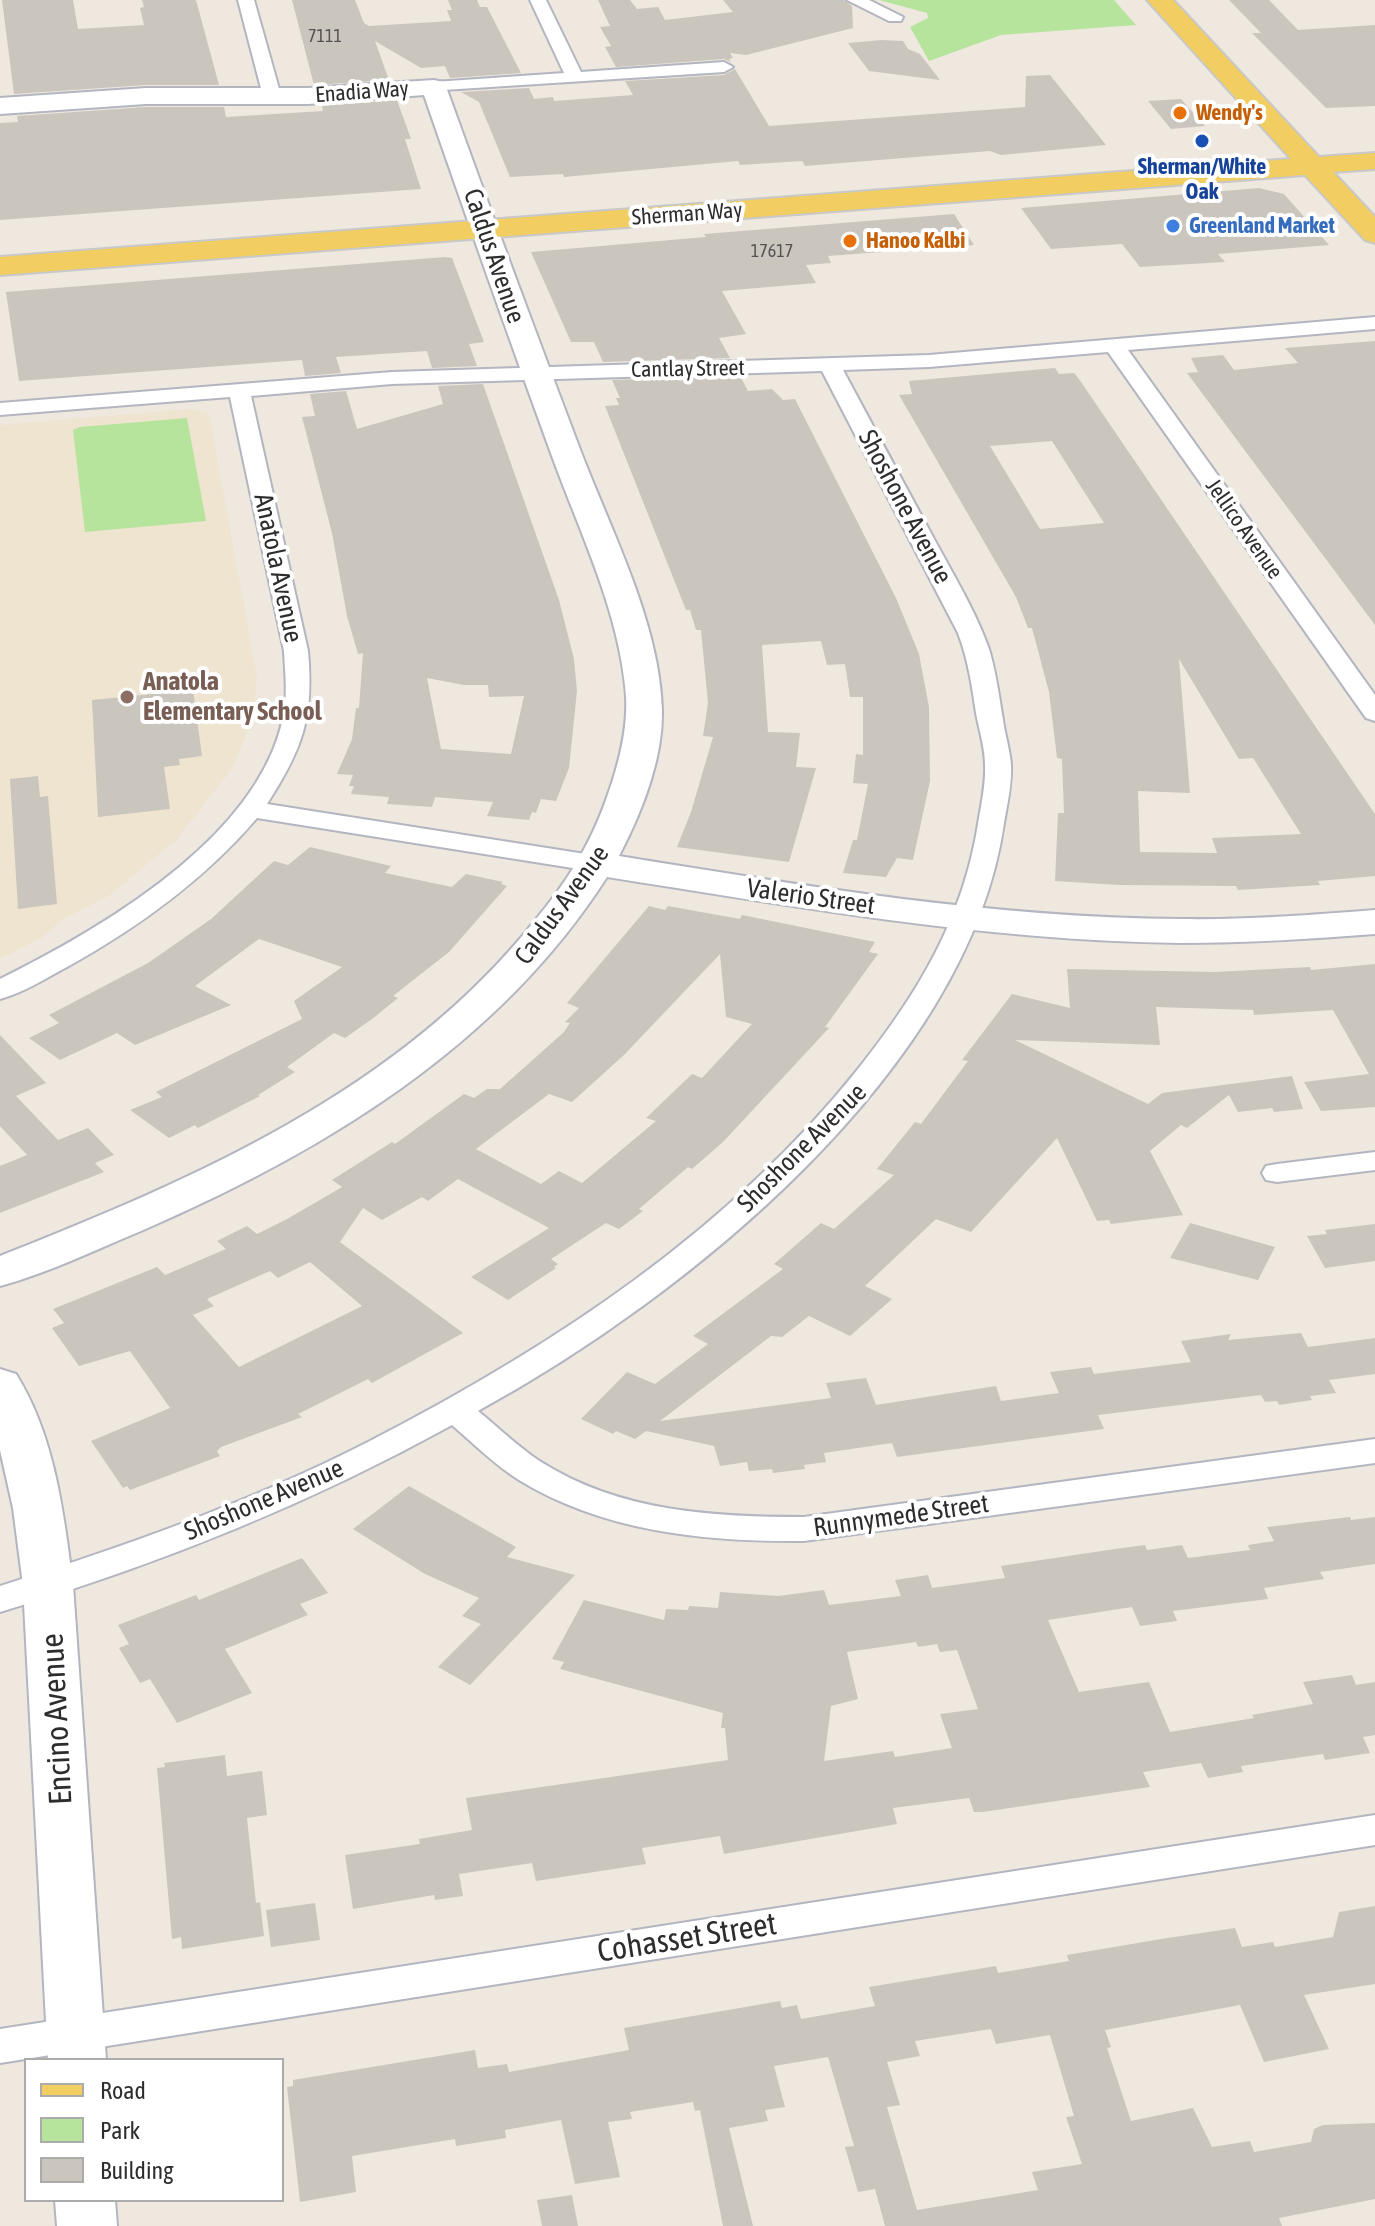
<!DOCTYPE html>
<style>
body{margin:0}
#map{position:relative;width:1375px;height:2226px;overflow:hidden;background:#eee8df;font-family:"Asap Condensed",sans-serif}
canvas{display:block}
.legend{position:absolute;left:24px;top:2058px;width:260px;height:144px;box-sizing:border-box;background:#fff;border:2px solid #ababab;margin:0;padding:10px 14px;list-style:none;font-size:24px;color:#2d2d2d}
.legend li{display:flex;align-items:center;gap:16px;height:40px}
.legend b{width:40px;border:2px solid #ababab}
</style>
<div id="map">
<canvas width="1375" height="2226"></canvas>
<ul class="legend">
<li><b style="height:10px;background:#f2cd61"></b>Road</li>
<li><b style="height:22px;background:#b6e49c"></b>Park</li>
<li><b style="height:22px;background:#cac6be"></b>Building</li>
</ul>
</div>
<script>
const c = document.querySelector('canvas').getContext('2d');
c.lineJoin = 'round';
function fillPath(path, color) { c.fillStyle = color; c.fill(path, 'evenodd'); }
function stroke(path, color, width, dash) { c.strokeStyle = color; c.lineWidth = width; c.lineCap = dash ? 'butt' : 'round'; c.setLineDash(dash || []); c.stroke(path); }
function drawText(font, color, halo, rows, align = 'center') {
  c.font = font + ' "Asap Condensed",sans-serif'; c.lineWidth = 8; c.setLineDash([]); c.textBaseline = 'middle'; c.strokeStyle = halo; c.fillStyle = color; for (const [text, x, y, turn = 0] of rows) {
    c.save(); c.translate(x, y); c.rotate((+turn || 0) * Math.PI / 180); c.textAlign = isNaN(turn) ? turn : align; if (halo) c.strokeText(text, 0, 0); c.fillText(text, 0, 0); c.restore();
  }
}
const education = new Path2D(`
 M191,409L209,414L257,677L253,717L232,769L176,840L110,895L62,920L43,937L0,959V425Z`);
const green = new Path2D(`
 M879,0H1114L1136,25L1001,35L929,61L910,27L928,18L927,13Z
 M187,418L206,521L85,532L73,430L80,427Z`);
const building = new Path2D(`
 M2,0H73L78,29L144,25L140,8L144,7L142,0H196L219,85H146L14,94Z
 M292,0H355L364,23L369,26L451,21L447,10H452L448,0H477L480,7H487L521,73L450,78L445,66L421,68L375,41L389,80L314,85Z
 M598,0H630L637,9L658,7L665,20L733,12L723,0H844L852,6L853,28L746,55L730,53L733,58L729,59L731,62L724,59L616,67L605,47L611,46L600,27L610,26Z
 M1229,0H1269L1298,30L1375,25V106L1326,108L1252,33H1261Z
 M882,40L903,41L908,49L920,54L940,80L869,71L848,43Z
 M735,69L769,126L1025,107L1026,76L1050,75L1106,145L1001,155L990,151L805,166L802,161L740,165L738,161L564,177L563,174L510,177L479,102L461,92L529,88L534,99L553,97L554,101L633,95L625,81L724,75Z
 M1181,99L1205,126L1171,129L1148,101Z
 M397,100L411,139H405L421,189L0,220V123L18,122L17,116L146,107H224L226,117L323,111L322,106Z
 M1259,188L1284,194L1329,245L1218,254L1225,262L1140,267L1122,244L1051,249L1021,208Z
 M954,214L974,245L828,256L831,263L806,265L816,283L722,291L746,334L719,338L730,358L603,362L594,342H571L531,252L706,237L704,234Z
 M445,257L452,258L484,342L469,344L477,366L432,368L427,351L336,357L341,373L305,376L302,360L19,381L6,292Z
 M1375,341V625L1187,373L1198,372L1191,358L1223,355L1234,370L1298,363L1285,348Z
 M1055,368L1059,374L1074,373L1079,379L1375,814V876L1318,881L1320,885L1238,890L1236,886L1119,885L1055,881L1058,813H1064L1062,759L1057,758L1049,692L1032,628H1028L1016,597L899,395L912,394L909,381ZM1052,441L1104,523L1040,529L990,446ZM1179,659L1239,759L1253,758L1301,834L1212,838L1217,853L1140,852L1138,791L1190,793Z
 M740,376L748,391L772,389L783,400L795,399L896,598L919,654L929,707L930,781L913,860L897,858L886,877L843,873L853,840H857L868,784L853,783L856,754L863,755V697H850L845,664L827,665L821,641L762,645L768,732L800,733L796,767L816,768L789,862L677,847L691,812L713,737L703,736L708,703L701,630H696L690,610H686L605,406L619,405L616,398H620L612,380Z
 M483,384L559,600L574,659L577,691L569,768L556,801L541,799L536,813L532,812L529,820L487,816L493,802L435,797L432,807L387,804L389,797L351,794L354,786H349L353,775L337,774L352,739L356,708H359L363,653L358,654L347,616L332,533L302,417L315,416L310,394L346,391L357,429L443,404L438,386ZM427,678L464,685H488L489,697L524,696L511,754L441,749Z
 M193,690L202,756L179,759L180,765L164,767L170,809L98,817L92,700Z
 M38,776L40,797L48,796L57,904L18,909L10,779Z
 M310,847L391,866L385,873L452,887L466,874L503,882L501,884L507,886L449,952L393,996L398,998L372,1019L345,1038L334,1033L287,1067L295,1072L258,1095L260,1096L198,1128L195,1125L169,1138L130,1110L162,1097L156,1092L302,1019L294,1001L342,967L259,939L195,986L231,1005L135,1045L117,1033L60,1060L29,1038L59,1023L49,1015L148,963L211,919L274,861L288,865Z
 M649,906L665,910L668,906L740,919L742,915L875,942L869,952L878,954L825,1027L829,1028L723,1142L692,1169L688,1167L639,1209L643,1211L619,1229L606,1223L551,1259L558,1264L554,1267L556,1268L508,1300L471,1277L549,1228L458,1179L428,1201L422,1197L382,1220L363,1208L340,1242L463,1333L372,1383L368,1379L298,1414L302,1417L221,1447L217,1451L220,1456L130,1490L127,1486L123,1488L91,1441L170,1408L130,1351L79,1366L52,1328L64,1323L53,1309L157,1267L165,1275L226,1249L217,1241L247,1226L257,1234L289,1218L342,1187L332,1180L392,1142L395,1144L464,1094L474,1098L487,1089H500L564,1032L570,1023L565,1022L579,1008L567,1003ZM720,954L726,1017L752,1024L702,1078L692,1074L646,1118L656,1121L582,1183L559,1171L541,1184L476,1149L549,1094L572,1102L624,1055ZM310,1262L362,1306L239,1367L193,1315L214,1306L207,1299L270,1271L278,1278Z
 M1375,964V1107L1321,1111L1304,1082L1369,1074L1333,1010L1254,1015L1253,1010L1156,1007L1160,1045L1015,1040L1148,1104L1162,1093L1292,1076L1303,1109L1274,1112L1272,1108L1238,1112L1229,1095L1187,1128L1181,1125L1150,1151L1183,1215L1111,1224L1109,1220L1097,1221L1057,1138L971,1232L936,1219L865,1286L892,1299L850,1336L809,1316L782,1337L771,1336L660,1421L831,1398L826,1383L866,1378L876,1405L996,1386L1001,1401L1059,1393L1050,1372L1091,1367L1094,1374L1191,1362L1181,1341L1231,1334L1228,1340L1301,1333L1308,1347L1375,1338V1374L1329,1380L1336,1393L1310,1396L1312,1400L1279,1405L1277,1401L1265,1402L1261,1395L1098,1415L1104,1429L897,1457L892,1443L824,1453L826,1462L804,1465L805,1469L773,1473L772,1469L749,1471L747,1462L720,1466L714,1446L646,1431L635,1439L616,1431L613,1434L581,1419L627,1372L655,1384L708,1344L693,1336L783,1269L774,1264L821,1223L834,1229L894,1175L877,1169L915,1122L921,1124L968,1061L962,1060L1012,994L1070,1008L1067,969L1215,972L1310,967L1311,970Z
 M0,1035L46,1083L16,1096L58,1140L88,1128L114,1155L95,1163L104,1172L0,1213V1166L27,1155L0,1126Z
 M1190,1223L1275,1247L1258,1280L1170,1258Z
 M1375,1224V1261L1325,1268L1307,1236L1327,1234L1325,1230Z
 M409,1486L516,1547L507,1557L575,1575L470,1685L438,1667L481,1624L462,1616L479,1598L425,1574L353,1529Z
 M1350,1517L1351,1520L1375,1517V1564L1320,1572L1324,1579L1264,1588L1268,1599L1173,1611L1177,1621L1140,1626L1132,1607L1048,1620L1079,1692L1149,1682L1170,1732L1254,1718L1252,1715L1313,1704L1303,1682L1352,1675L1356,1685L1375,1682V1735L1363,1737L1370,1753L1325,1760L1323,1754L1241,1766L1243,1772L1208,1778L1201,1763L1143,1772L1150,1787L983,1812H974L969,1798L893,1808L897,1824L724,1854L720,1836L642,1848L646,1864L536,1881L532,1863L459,1874L463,1896L435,1900L434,1895L353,1909L345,1855L420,1844L419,1839L472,1830L466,1798L728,1760L725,1728H721L723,1713L560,1669L564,1662L552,1659L584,1600L664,1620L666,1609L688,1610L689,1606L718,1608L720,1592L778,1596L824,1590L829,1605L901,1596L895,1580L928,1575L932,1588L1005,1578L1001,1566L1115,1549L1145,1545L1147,1550L1182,1545L1188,1558L1250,1550L1248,1545L1274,1541L1267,1527ZM916,1642L918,1647L937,1644L940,1652L957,1650L978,1709L940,1714L952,1748L895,1757L893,1751L824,1761L831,1706L858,1699L847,1652Z
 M302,1558L328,1593L300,1604L308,1615L225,1649L252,1693L177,1723L150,1679L140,1683L119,1648L129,1644L118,1625L196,1595L199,1600Z
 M225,1755L227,1776L262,1771L267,1815L247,1818L256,1903L260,1902L264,1936L182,1949L181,1937L172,1939L157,1768L165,1767L164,1763Z
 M315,1903L320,1940L271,1947L266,1910Z
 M1375,1906V1984L1304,1995L1329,2049L1264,2062L1240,2005L1105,2030L1111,2047L1107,2048L1131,2121L1193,2108L1212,2147L1250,2141L1254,2152L1311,2142L1314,2129L1323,2125L1375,2123V2199L1279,2218L1282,2226H885L875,2189L858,2192L845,2147L854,2146L828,2057L774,2066L785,2107L765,2110L768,2121L729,2128L753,2226H723L700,2110L695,2111L693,2102L630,2112L632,2119L608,2122L620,2177L575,2184L561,2120L505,2130L506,2138L456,2146L455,2139L352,2156L356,2192L300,2202L287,2087L293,2086V2080L475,2050L478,2068L507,2064L509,2072L629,2050L624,2028L780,2001L782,2008L797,2005L801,2019L875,2006L869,1987L996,1966L998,1973L1069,1961L1067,1955L1161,1939L1235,1928L1242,1947L1273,1942L1275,1947L1333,1937L1339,1912ZM991,2029L996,2044L1050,2035L1074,2116L1066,2117L1082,2164L1032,2172L1038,2190L917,2210L887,2107L900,2105L887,2062L920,2056L915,2041Z
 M572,2195L578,2226H542L537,2200Z`);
const street = new Path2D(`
 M238,0H254L281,96L278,100L272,101L263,96Z
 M530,0H546L581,72L724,62L733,67L724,72L428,91L425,87L428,83L434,82L564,73Z
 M847,0H869L903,17L901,21H889Z
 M1375,317V329L1128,350L1375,695V721L1366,718L1108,352L929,367L843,370C873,426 903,482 933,537C953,574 975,610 989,649C996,672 999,696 1003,720C1005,735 1010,750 1011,765C1012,784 1007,805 1004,823C969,1070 685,1298 478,1411C499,1428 518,1447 541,1462C620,1512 714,1517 804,1517L1375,1439V1463L804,1541C706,1542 604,1532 519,1480C495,1465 474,1444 452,1425C309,1504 157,1565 0,1612V1586C125,1546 251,1502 368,1442C552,1347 728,1232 858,1069C917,995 963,919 978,824C981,805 986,784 985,765C985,747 979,730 976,713C972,686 968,659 958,633L822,371L392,384L251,396L308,651C314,717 303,748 267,804L598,856L608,858L612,864L608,870L598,872L257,818C204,880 139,927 67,967C46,978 23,993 0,999V979C101,929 258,838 283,718C288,696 285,673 284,651L230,397L0,415V403L392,372L929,355Z
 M1375,1152V1170L1277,1182L1266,1180L1262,1173L1266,1166L1277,1164Z
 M1375,1815V1845L0,2063V2029Z`);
const secondary = new Path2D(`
 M434,80L443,82L446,87C490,209 535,331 581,452C612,533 660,624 662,711C663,759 641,814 619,856C805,886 992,918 1181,919C1246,920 1310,915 1375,910V934C1310,939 1246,943 1181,943C988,941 797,907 607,877C498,1047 323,1152 141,1231C95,1250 48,1273 0,1286V1256C195,1179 398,1091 532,924C564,886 589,848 606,800C618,767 628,731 626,696C620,613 580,533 552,456C508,336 466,216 424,95L308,104H146L0,114V98L146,88H308Z
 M0,1369L16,1374C55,1436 64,1515 73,1585L106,2060H48L23,1585L13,1508L0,1450Z
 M55,2200H115L117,2226H57Z`);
const primary = new Path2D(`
 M1147,0H1173L1319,157L1375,153V169L1333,172L1375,217V243L1365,240L1305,175L0,275V257L1291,159Z`);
const markers = [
 [1180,113,8,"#e8710a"],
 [1202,141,8,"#1a4fb4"],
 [1173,226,8,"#3f7fe0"],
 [850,241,8,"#e8710a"],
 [127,697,8,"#8d6e63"]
];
const farNumbernames = [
 ["7111",325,36],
 ["17617",772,251]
];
const farStreetnames = [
 ["Enadia Way",362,92,-4],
 ["Sherman Way",687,214,-4],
 ["Cantlay Street",688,369,-1],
 ["Jellico Avenue",1244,529,55]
];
const farFoodnames = [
 ["Wendy's",1196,113],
 ["Hanoo Kalbi",866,241]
];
const farTransitnames = [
 ["Sherman/White",1202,167],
 ["Oak",1202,192]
];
const farShopnames = [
 ["Greenland Market",1189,226]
];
const streetNames = [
 ["Caldus Avenue",494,256,71],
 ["Shoshone Avenue",905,507,62],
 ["Anatola Avenue",278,568,78],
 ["Valerio Street",811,897,8],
 ["Caldus Avenue",562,905,-54],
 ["Shoshone Avenue",802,1148,-45],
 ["Shoshone Avenue",264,1500,-23],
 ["Runnymede Street",901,1516,-8]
];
const educationNames = [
 ["Anatola",143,682],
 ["Elementary School",143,712]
];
const nearStreetnames = [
 ["Encino Avenue",57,1719,-93],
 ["Cohasset Street",687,1938,-9]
];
fillPath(education, '#efe4cf');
fillPath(green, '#b6e49c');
fillPath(building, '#cac6be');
stroke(street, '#b3b6c0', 4);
stroke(secondary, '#b3b6c0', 4);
stroke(primary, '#c8c8c8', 4);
fillPath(street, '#fff');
fillPath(secondary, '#fff');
fillPath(primary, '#f2cd61');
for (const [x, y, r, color] of markers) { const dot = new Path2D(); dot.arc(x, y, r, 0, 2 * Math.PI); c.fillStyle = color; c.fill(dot); stroke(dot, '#fff', 3); }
drawText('18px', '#545351', null, farNumbernames);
drawText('22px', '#2d2d2d', '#fff', farStreetnames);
drawText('bold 22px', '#c56008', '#fff', farFoodnames, 'left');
drawText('bold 22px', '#164399', '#fff', farTransitnames);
drawText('bold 22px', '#366cbe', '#fff', farShopnames, 'left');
drawText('26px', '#2d2d2d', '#fff', streetNames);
drawText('bold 26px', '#785e54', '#fff', educationNames, 'left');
drawText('32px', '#2d2d2d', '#fff', nearStreetnames);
</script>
